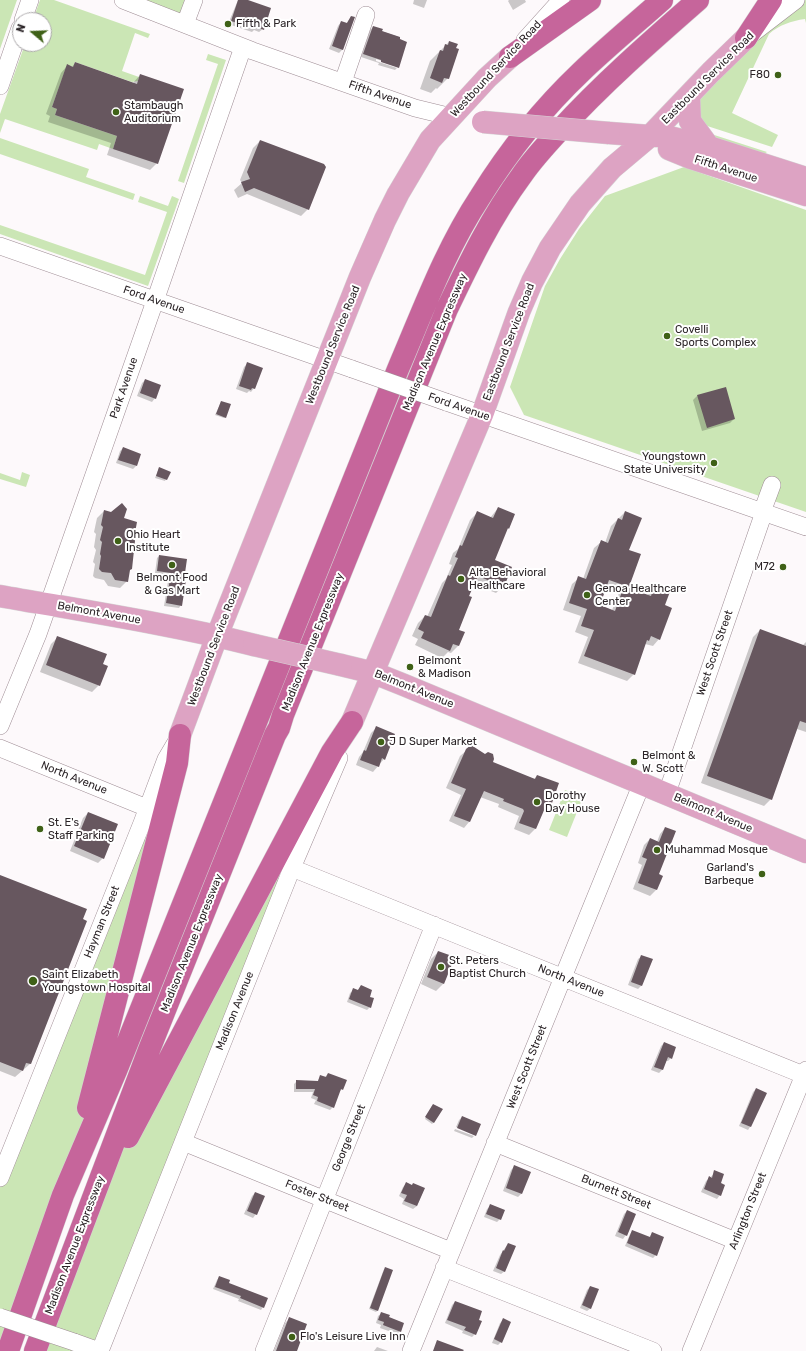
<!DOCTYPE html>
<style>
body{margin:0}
#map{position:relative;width:806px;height:1351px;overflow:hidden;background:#fdf9fb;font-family:Rubik,sans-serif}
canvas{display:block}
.north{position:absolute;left:12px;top:12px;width:40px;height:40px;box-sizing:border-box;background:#fff;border:1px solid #aaa7a9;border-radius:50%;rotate:289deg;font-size:11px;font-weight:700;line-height:16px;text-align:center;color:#2b2427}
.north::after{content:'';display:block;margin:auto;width:14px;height:18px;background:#3f6117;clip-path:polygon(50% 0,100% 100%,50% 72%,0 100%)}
</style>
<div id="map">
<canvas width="806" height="1351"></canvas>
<div class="north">N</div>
</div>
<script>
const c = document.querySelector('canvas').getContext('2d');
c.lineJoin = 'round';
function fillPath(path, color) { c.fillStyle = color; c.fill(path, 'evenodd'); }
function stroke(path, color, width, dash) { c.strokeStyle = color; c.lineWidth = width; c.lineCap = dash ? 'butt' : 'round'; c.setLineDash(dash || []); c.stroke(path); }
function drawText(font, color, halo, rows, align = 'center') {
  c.font = font + ' Rubik,sans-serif'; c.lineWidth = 4; c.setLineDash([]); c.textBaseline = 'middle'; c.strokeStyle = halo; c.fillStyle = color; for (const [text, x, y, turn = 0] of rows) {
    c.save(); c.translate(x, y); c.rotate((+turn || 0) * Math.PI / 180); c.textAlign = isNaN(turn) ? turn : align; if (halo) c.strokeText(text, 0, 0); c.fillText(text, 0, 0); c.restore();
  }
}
const green = new Path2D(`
 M0,0H17L0,49Z
 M40,0H54L150,34L148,38L135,33L122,71L139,77L138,81L132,82L75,62L73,67L67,65L52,107L57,109L55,115L117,136L113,149L99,144L97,150L5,119L0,133V114L25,44H44V20H33Z
 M123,0H194L185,24Z
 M802,0H806V23L805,19C791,21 779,25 769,34L732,113L778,135L772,147L698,123L696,104L707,84Z
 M208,54L226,60L184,183L178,181L218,64L206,60Z
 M705,132L767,152L759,157L710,140Z
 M0,138L89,169L86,177L135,194L133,200L0,154Z
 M684,167L806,210V512L524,415L510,387L545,286L560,259L579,229L605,196Z
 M140,196L168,206L172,196L179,199L148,286L0,234V225L145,275L167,212L138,202Z
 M22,472L30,475L26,487L0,479V473L20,480Z
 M332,752L100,1351H35L84,1221Z
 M565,790L583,797L567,837L549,830Z
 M152,814L100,1065L63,1195L0,1351V1178Z`);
const shadow = new Path2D(`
 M238,0H245L263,29L259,32L254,30L252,32L228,24Z
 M414,0H427L424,8L413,4Z
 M509,0H525L526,2L513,10L508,1Z
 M351,17L343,49L339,53L329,49L338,26L341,22L346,24Z
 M373,27L382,30L381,31L399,37L398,40L406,43L397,68V66L376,59V61L397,68L395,70L378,65L379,63L361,57L370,30Z
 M449,42L448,78L437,89L436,88L431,93L420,89L430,61Z
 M75,63L133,83L140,75L157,163L150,170L107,155L111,143L48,122L50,116L46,114L61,73L67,66L72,67Z
 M260,141L308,209L301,216L247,194L238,198L234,190L242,183L240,180L253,148Z
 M247,364L254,388L251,392L249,391L247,393L236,389L244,367Z
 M145,380L155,398L152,402L137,396L142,383Z
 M697,396L734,419L730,423L702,431L693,400Z
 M221,402L226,417L224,418L215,415Z
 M123,448L136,466L133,469L116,463L120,451Z
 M159,468L169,472L165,481L155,478Z
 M498,508L514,515L508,528L506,530L494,560L503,586L496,593L473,584L458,630L463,632L458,646L451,653L448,652L442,658L415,645L418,639L412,636L418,623L425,616L427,617L442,583L446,579L452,565L449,564L453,553L458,549L470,520L477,513L490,518Z
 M104,511L122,518L129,571L127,581L120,588L108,586L104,580L95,578L93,576L95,564L93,562L96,550L94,547L96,534L94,532L97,518Z
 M625,512L627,550L639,555L626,588L647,596L649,591L656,585L663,606L659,639L653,646L645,644L634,674L627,681L578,663L588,637L575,632L581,616L563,610L572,584L579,578L583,579L594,548L601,542L605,543L611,526ZM605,588L619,593L612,610L598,605Z
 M159,556L183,581L181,605L179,608L164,606L169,575L155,573L157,558Z
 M760,630L802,646L806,642V732L797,729L771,799L764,806L701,783L753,637Z
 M58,637L99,685L92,692L40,672L51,644Z
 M376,728L384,759L373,772L356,765L359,757L363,752L371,733Z
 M467,750L492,763L534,779L537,776L551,802L545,808L544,807L535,829L529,835L514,829L519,816L498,807L499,804L480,797L469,822L464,828L449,821L461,795L446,788L460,756Z
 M88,813L103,858L98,863L70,851L83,818Z
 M665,828L658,875L661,876L656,890L650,896L633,889L642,865L638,863L644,845L650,839L657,842L660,834Z
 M0,876L86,921L30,1064L15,1077L0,1071Z
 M438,952L443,984L436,991L421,984L431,959Z
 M642,956L651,960L641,986L638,989L628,985L638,959Z
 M361,986L368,997L370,1007L367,1010L347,1002L350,993L354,990L357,991Z
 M664,1043L671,1058L668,1061H666L662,1070L659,1073L651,1070L661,1046Z
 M328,1074L342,1089L339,1092L333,1107L330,1110L314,1104L316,1100L311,1098L313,1092H294V1084L297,1081L317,1082L321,1076L325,1077Z
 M756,1089L766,1094L750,1127L748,1130L739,1126L753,1092Z
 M432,1106L434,1122L432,1124L425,1119Z
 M462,1117L475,1134L456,1127L459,1120Z
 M455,1129L474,1136L472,1138L454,1131Z
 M514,1167L521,1194L518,1197L503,1191L511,1170Z
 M715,1172L719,1184L720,1195L717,1199L701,1192L706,1181L710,1178Z
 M406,1184L411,1186L413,1184L424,1189L417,1206L413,1209L402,1204L404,1199L399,1196L403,1187Z
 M255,1193L256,1214L253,1218L244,1214L252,1196Z
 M491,1206L500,1219L497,1222L484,1217L487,1209Z
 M627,1211L626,1235L623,1239L615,1236L624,1214Z
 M633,1231L649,1238L652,1233L656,1255L653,1258L625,1246L630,1234Z
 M508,1244L505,1271L501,1274L493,1271L500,1255Z
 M384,1269L377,1311L376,1312L369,1309Z
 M219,1277L227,1283L263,1307L261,1310L238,1301L239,1299L213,1289L217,1280Z
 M590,1287L591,1308L587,1311L580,1308L587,1290Z
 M455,1302L475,1334L472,1337L462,1333L463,1331L445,1323L452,1305Z
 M382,1313L388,1318L400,1331L397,1334L380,1328L381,1325L376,1323L378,1316Z
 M290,1318L295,1351H274L285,1323Z
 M503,1320L501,1342L498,1345L492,1343L500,1323Z
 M377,1347L388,1351H374Z`);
const building = new Path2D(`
 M238,0H248L271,8L264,30L257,27L256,29L231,21Z
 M351,16L355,17L343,50L332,46L341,21L347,23Z
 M373,26L383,29L382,31L400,37V39L407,42L399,68L381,62V60L363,54Z
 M449,41L458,44L456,48L459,49L449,79L444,78L442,83L430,78L440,50L443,51L445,44L448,45Z
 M75,62L137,84L140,74L184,89L158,164L113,149L117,136L55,115L57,109L52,107L67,64L73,67Z
 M260,140L324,164L326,167L309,210L254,188L245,192L241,182L250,179L247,172Z
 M247,362L263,368L255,389L252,388L251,390L239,386Z
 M145,379L161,385L156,399L140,393Z
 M726,387L735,419L707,428L697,395Z
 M221,401L231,404L226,418L216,414Z
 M123,447L141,454L137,466L118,460Z
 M159,467L171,472L167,480L156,476Z
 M122,503L127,509L124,518L137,522L134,538L135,541L132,569L130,570L128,582L115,580L111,573L102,572L99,569L101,556L100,554L102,542L100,540L103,527L101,525L104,510L111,512Z
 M498,507L515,514L509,529L508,528L495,560L512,567L504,587L478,576L469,596L472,597L459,630L465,632L459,646L453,644L450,651L421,638L424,632L418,629L425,615L431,617L448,575L450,576L458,558L455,557L460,545L462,546L477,511L493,518Z
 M625,511L642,518L629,550L641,554L629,587L609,580L600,605L615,611L624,586L651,596L655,583L671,589L665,605L672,608L660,640L651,636L649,641L647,640L635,675L584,656L594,630L581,626L587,609L569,603L578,576L586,579L601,540L608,543L618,518L622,520Z
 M159,555L187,559L184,580H186L182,606L166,603L171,573L157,571Z
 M760,629L806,646V723L800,721L772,800L707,776Z
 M57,636L107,654L103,664L108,666L100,686L46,665Z
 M376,726L395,734L385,760L382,758L379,767L360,760L364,750L366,751Z
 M471,745L485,754L488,752L493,754L494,759L493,762L535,779L537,775L559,783L552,803L548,801L536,829L519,823L524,811L523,809L503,801L504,799L484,791L470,822L454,816L466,789L451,783L466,749Z
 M88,812L118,824L104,859L74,846Z
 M665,827L676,831L659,874L663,876L657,890L638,883L647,859L642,857L650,838L659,842Z
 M0,875L87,909L83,919L87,921L31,1064L26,1063L23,1071L0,1062Z
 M438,951L455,957L444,984L427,977Z
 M641,955L653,959L642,986L631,982Z
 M361,985L372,990L370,997L374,998L371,1008L349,999L353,988L358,990Z
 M664,1042L676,1047L672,1059L668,1057L663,1070L654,1067Z
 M328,1073L347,1080L343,1090L341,1089L334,1108L317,1101L318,1097L313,1095L315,1089H296V1080L318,1081L320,1075L326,1077Z
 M756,1088L767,1093L751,1127L741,1123Z
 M433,1104L443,1109L434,1123L425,1117Z
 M462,1116L481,1124L476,1136L457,1128Z
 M514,1165L531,1172L522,1194L506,1188Z
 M714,1170L724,1174L721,1183L725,1185L721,1196L704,1189L709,1176L712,1178Z
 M406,1182L412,1185L413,1183L425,1188L417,1206L404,1201L407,1195L401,1193Z
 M255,1192L265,1196L257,1215L247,1211Z
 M490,1204L505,1210L501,1220L486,1214Z
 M627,1210L636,1214L627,1236L618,1232Z
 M632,1230L650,1237L652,1232L664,1237L657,1256L627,1243Z
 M508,1243L516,1246L505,1272L496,1268L503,1250L504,1251Z
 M385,1267L393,1270L378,1311L370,1308Z
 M219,1276L230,1280L229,1283L268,1298L264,1308L240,1298L241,1296L215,1287Z
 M590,1286L599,1289L591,1309L582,1305Z
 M455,1301L482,1311L479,1320L482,1321L476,1335L464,1330L466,1327L447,1320Z
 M381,1312L390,1315L389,1317L404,1323L401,1332L383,1325L384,1322L378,1320Z
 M289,1317L307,1324L297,1351H276Z
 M503,1318L511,1322L502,1343L494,1339Z
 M437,1340L464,1350L463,1351H433Z`);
const minor = new Path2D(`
 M123,0L253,51L415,108L452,117
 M23,20L30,0
 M185,24L194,0
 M753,33L796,0
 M525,40L561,0
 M343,82L366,15
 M0,86L20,28
 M0,246L352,369
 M446,402L806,527
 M762,512L772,485
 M0,726L38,634L155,301L243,47
 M0,748L147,808
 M667,793L764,512
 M292,868L806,1076
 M183,1142L451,1251
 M495,1143L736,1241
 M0,1178L142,823L166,759L179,737
 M444,1268L653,1351
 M74,1342L99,1351
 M100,1351L292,868L339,758
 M264,1351L434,925
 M411,1351L642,783
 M691,1351L806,1070`);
const major = new Path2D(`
 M689,96L690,121L709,147
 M609,133L650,136H665L709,147L806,178
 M669,149L691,158L806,195
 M0,596C85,611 170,624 254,645
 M341,665L374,673L404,685L806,852
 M352,722L482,415L519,312L532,282L550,248L580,204L612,168L650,136L711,72L746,38
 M180,735L217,636L360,277L385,220L398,194L430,140L487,78L510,57`);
const highway = new Path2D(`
 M746,38L771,0
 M510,57L590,0
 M88,1108L177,763L180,735
 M128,1137L332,752L352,722
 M8,1351L63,1195L116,1071L398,369C423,311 445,250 480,197C508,152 542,109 581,72C607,47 635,24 662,0
 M35,1351L149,1050L275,735L279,728L283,715L447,309C469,263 491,217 522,175C533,159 546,145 559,131C602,84 650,42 698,0`);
const minorBridge = new Path2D(`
 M352,369L446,402
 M0,1317L74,1342`);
const majorBridge = new Path2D(`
 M483,122L609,133
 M254,645L341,665`);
const markers = [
 [228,24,4,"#3f6117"],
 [778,75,4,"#3f6117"],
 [116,112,4,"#3f6117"],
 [667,336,4,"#3f6117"],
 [714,463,4,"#3f6117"],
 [118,541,4,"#3f6117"],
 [172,565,4,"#3f6117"],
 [783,567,4,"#3f6117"],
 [461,579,4,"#3f6117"],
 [587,595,4,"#3f6117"],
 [410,667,4,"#3f6117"],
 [381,742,4,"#3f6117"],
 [634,762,4,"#3f6117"],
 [537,802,4,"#3f6117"],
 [40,829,4,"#3f6117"],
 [657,850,4,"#3f6117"],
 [762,874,4,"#3f6117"],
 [441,967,4,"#3f6117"],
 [33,981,5,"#3f6117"],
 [292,1337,4,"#3f6117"]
];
const poiNames = [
 ["Fifth & Park",236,24],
 ["F80",770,75,"right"],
 ["Stambaugh",124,106],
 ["Auditorium",124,119],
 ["Covelli",675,330],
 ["Sports Complex",675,343],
 ["Youngstown",706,457,"right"],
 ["State University",706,470,"right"],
 ["Ohio Heart",126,535],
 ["Institute",126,548],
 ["M72",775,567,"right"],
 ["Alta Behavioral",469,573],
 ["Healthcare",469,586],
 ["Belmont Food",172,578,"center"],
 ["& Gas Mart",172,591,"center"],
 ["Genoa Healthcare",595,589],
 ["Center",595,602],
 ["Belmont",418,661],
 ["& Madison",418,674],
 ["J D Super Market",389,742],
 ["Belmont &",642,756],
 ["W. Scott",642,769],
 ["Dorothy",545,796],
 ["Day House",545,809],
 ["St. E's",48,823],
 ["Staff Parking",48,836],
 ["Muhammad Mosque",665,850],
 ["Garland's",754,868,"right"],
 ["Barbeque",754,881,"right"],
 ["St. Peters",449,961],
 ["Baptist Church",449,974],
 ["Saint Elizabeth",42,975],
 ["Youngstown Hospital",42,988],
 ["Flo's Leisure Live Inn",300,1337]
];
const streetNames = [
 ["Westbound Service Road",496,69,-47],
 ["Eastbound Service Road",708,78,-45],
 ["Fifth Avenue",380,95,19],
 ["Fifth Avenue",726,169,18],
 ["Ford Avenue",154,300,19],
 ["Madison Avenue Expressway",435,342,-67],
 ["Eastbound Service Road",509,342,-69],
 ["Westbound Service Road",333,345,-68],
 ["Park Avenue",124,388,-71],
 ["Ford Avenue",459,407,19],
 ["Belmont Avenue",99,613,10],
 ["Madison Avenue Expressway",313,642,-68],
 ["Westbound Service Road",214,646,-69],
 ["West Scott Street",715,653,-71],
 ["Belmont Avenue",414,689,22],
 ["North Avenue",74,778,22],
 ["Belmont Avenue",713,813,23],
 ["Hayman Street",102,922,-68],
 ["Madison Avenue Expressway",192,943,-68],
 ["North Avenue",571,981,22],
 ["Madison Avenue",235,1011,-68],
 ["West Scott Street",527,1067,-68],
 ["George Street",349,1138,-68],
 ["Burnett Street",616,1192,22],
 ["Foster Street",317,1196,22],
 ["Arlington Street",748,1211,-68],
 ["Madison Avenue Expressway",75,1245,-69]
];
fillPath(green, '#cbe6b5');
fillPath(shadow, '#0003');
fillPath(building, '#67575f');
stroke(minor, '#9f8d95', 18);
stroke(major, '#d5d3d4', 23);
stroke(highway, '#d5d3d4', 23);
stroke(minor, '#fff', 17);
stroke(major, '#dda3c3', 22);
stroke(highway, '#c6659b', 22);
stroke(minorBridge, '#9f8d95', 18, []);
stroke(majorBridge, '#d5d3d4', 23, []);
stroke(minorBridge, '#fff', 17);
stroke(majorBridge, '#dda3c3', 22);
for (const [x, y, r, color] of markers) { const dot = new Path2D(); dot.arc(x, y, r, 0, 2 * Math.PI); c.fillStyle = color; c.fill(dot); stroke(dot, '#fff', 1.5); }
drawText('11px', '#2b2427', '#fff', poiNames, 'left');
drawText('11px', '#2b2427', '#fff', streetNames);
</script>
